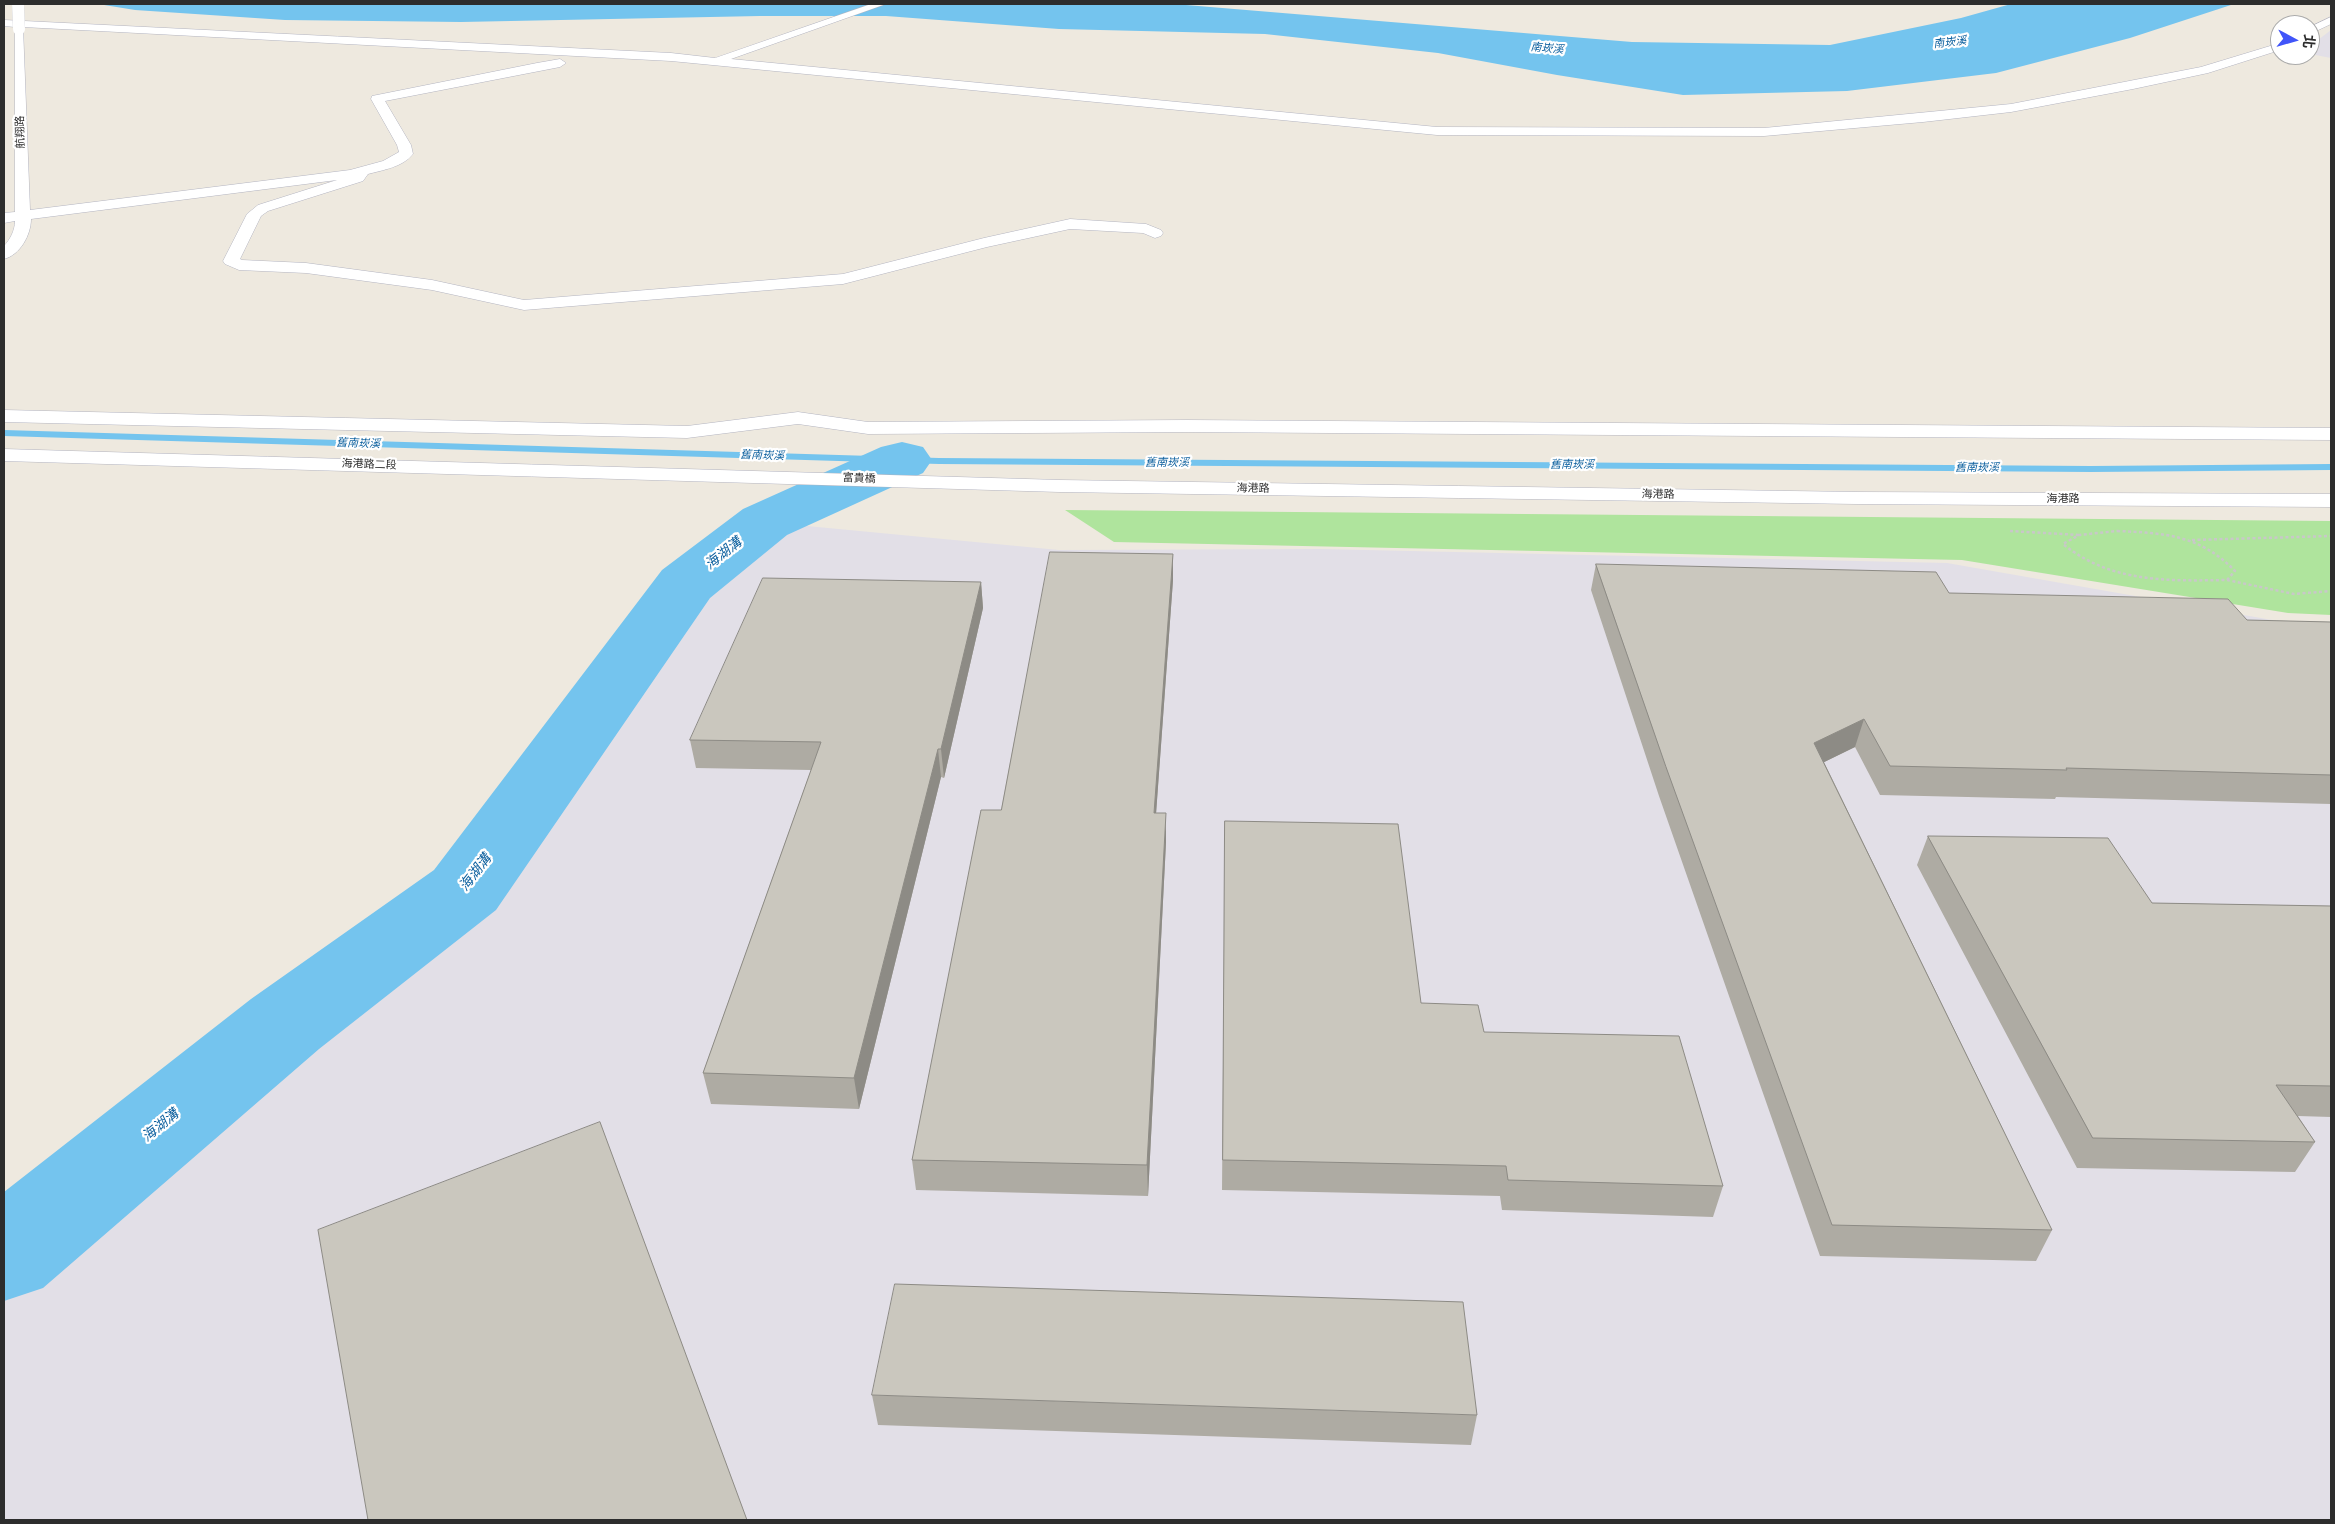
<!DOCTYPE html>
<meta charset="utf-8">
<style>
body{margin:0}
#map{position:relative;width:2335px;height:1524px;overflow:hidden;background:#eee9df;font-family:"Titillium Web","Noto Sans TC",sans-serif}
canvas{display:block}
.frame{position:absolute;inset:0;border:5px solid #2d2d2d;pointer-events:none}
.north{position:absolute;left:2270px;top:15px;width:50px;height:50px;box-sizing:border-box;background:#fff;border:1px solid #ababab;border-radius:50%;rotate:96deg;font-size:14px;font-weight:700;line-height:20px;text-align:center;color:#2d2d2d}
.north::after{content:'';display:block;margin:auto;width:18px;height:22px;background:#4155f9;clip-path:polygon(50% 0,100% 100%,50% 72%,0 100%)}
</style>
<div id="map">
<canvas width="2335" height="1524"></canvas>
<div class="frame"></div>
<div class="north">北</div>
</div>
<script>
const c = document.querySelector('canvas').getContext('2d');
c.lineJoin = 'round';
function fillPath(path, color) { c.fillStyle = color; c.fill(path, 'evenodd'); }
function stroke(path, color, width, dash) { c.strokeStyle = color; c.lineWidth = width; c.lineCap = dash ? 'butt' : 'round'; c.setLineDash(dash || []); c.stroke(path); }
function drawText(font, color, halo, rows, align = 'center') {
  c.font = font + ' "Titillium Web","Noto Sans TC",sans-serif'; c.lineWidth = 4.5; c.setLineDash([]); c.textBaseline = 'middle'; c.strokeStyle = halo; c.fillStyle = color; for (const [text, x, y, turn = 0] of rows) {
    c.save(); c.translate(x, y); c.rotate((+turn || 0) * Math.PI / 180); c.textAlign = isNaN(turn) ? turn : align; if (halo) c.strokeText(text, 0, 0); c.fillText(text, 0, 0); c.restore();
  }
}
const industrial = new Path2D(`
 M2331,30V58L2310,54V46Z
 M765,522L1059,550L1321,549L1947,563L2312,627H2331V1520H4V1255L285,1024L465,890L686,584Z`);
const green = new Path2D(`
 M1065,510L2331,521V615L2288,613L1962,560L1114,542Z`);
const water = new Path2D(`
 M98,4H1174L1632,42L1830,45L1961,18L2011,4H2234L2130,38L1996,73L1847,91L1683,95L1557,75L1438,53L1265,34L1059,29L886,16H760L461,22L285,20L135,10Z`);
const stream = new Path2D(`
 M4,430L939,458L2091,466L2331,464V470L2091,472L939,464L4,436Z`);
const river = new Path2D(`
 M902,442L923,447L932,460L923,473L787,535L710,598L496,910L319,1049L43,1288L4,1301V1192L251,999L434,870L662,570L743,509L881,447Z`);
const path = new Path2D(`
 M2010,531L2079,535
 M2117,531C2165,533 2200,535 2235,571L2227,580C2168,581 2111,583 2063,544L2079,535Z
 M2192,540L2331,536
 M2227,580L2294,594L2331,591`);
const minor = new Path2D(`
 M871,4H886L731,59L1437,127L1764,128L2011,104L2201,67L2280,43V50L2208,73L2133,89L2011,112L1923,122L1764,136L1437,135L671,61L23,27L30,210L350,170L383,161L399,152L397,145L371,99L372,96L537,63L560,59L566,63L560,67L385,101L411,145L413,154C403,167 383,170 368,174L363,181L268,211L261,216L240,259L242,260L306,263L432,280L524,300L843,274L984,238L1070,219L1146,224L1161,230L1163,233L1161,236L1155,238L1143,233L1070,229L987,247L843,284L524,310L432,290L306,273L239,270L225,264L223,261L247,214L258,205L337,180L31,219C31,235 20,255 4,259V246C10,240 15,230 15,221L4,223V213L15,212V27L4,26V20L671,53L715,58Z
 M2331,17V24L2310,34V27Z
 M4,410L687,426L798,412L868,422L1187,420L2331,428V440L1187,432L868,434L798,424L687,438L4,422Z
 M4,449L1060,480L1857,492L2331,494V507L1857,504L1060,492L4,461Z`);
const minorBridge = new Path2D(`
 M18,4L19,29`);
const wall = new Path2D(`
 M1173,554V580L1156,813L1166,842L1148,1196L916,1190L912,1160Z
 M1596,564L1949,593L2247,620L2331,622V804L2056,797L2055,799L1880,795L1855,747L1824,762L2052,1230L2036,1261L1820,1256L1659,796L1591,590Z
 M981,582L983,608L944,778L941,777L859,1109L711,1104L703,1073L811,770L696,768L690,740Z
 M1225,821L1421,1003L1484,1032L1723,1186L1713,1217L1502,1210L1500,1196L1222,1190Z
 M1928,836L2152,903L2331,906V1117L2298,1116L2315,1142L2295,1172L2077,1168L1917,865Z
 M872,1395L1477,1415L1471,1445L878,1425Z`);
const shadedWall = new Path2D(`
 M1173,554V580L1154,842V813Z
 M981,582L983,608L944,778L941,749Z
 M1864,719L1855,747L1806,771L1814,743Z
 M938,749L941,777L859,1109L854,1078Z
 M1166,813V842L1148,1196L1147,1165Z`);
const building = new Path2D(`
 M1050,552L1173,554L1154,813H1166L1147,1165L912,1160L981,810H1001Z
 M1596,564L1936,572L1949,593L2228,599L2247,620L2331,622V775L2066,768L2067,770L1890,766L1864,719L1814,743L2052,1230L1832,1225L1666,767Z
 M763,578L981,582L941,749H938L854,1078L703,1073L821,742L690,740Z
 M1225,821L1398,824L1421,1003L1478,1005L1484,1032L1679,1036L1723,1186L1508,1180L1506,1166L1223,1160Z
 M1928,836L2108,838L2152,903L2331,906V1086L2276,1085L2315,1142L2093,1138Z
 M600,1122L747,1520H368L318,1230Z
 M895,1284L1463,1302L1477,1415L872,1395Z`);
const farWaternames = [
 ["南崁溪",1950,43,-6],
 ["南崁溪",1547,49,5],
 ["舊南崁溪",358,444,2],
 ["舊南崁溪",762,456,2],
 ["舊南崁溪",1167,463],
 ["舊南崁溪",1572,465],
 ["舊南崁溪",1977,468]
];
const farStreetnames = [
 ["航翔路",21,132,-91],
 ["海港路二段",369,465,2],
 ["富貴橋",859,479,2],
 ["海港路",1253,489,1],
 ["海港路",1658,495,1],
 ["海港路",2063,499]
];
const waterNames = [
 ["海湖溝",724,554,-38],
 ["海湖溝",476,873,-52],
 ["海湖溝",161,1126,-39]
];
fillPath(industrial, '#e2dfe7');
fillPath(green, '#afe49d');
fillPath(water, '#74c4ee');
fillPath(stream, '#74c4ee');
fillPath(river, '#74c4ee');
stroke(minor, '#b3b4c0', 1);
stroke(path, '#c8c8c8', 2.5, [3, 2.5]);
fillPath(minor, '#fff');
stroke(minorBridge, '#b3b4c0', 12, []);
stroke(minorBridge, '#fff', 12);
fillPath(wall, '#aeaba3');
fillPath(shadedWall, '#8d8b85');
fillPath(building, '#cac7be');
stroke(building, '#8d8b85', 1);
drawText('italic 11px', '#0e619f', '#fff', farWaternames);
drawText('11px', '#2d2d2d', '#fff', farStreetnames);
drawText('italic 14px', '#0e619f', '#fff', waterNames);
</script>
